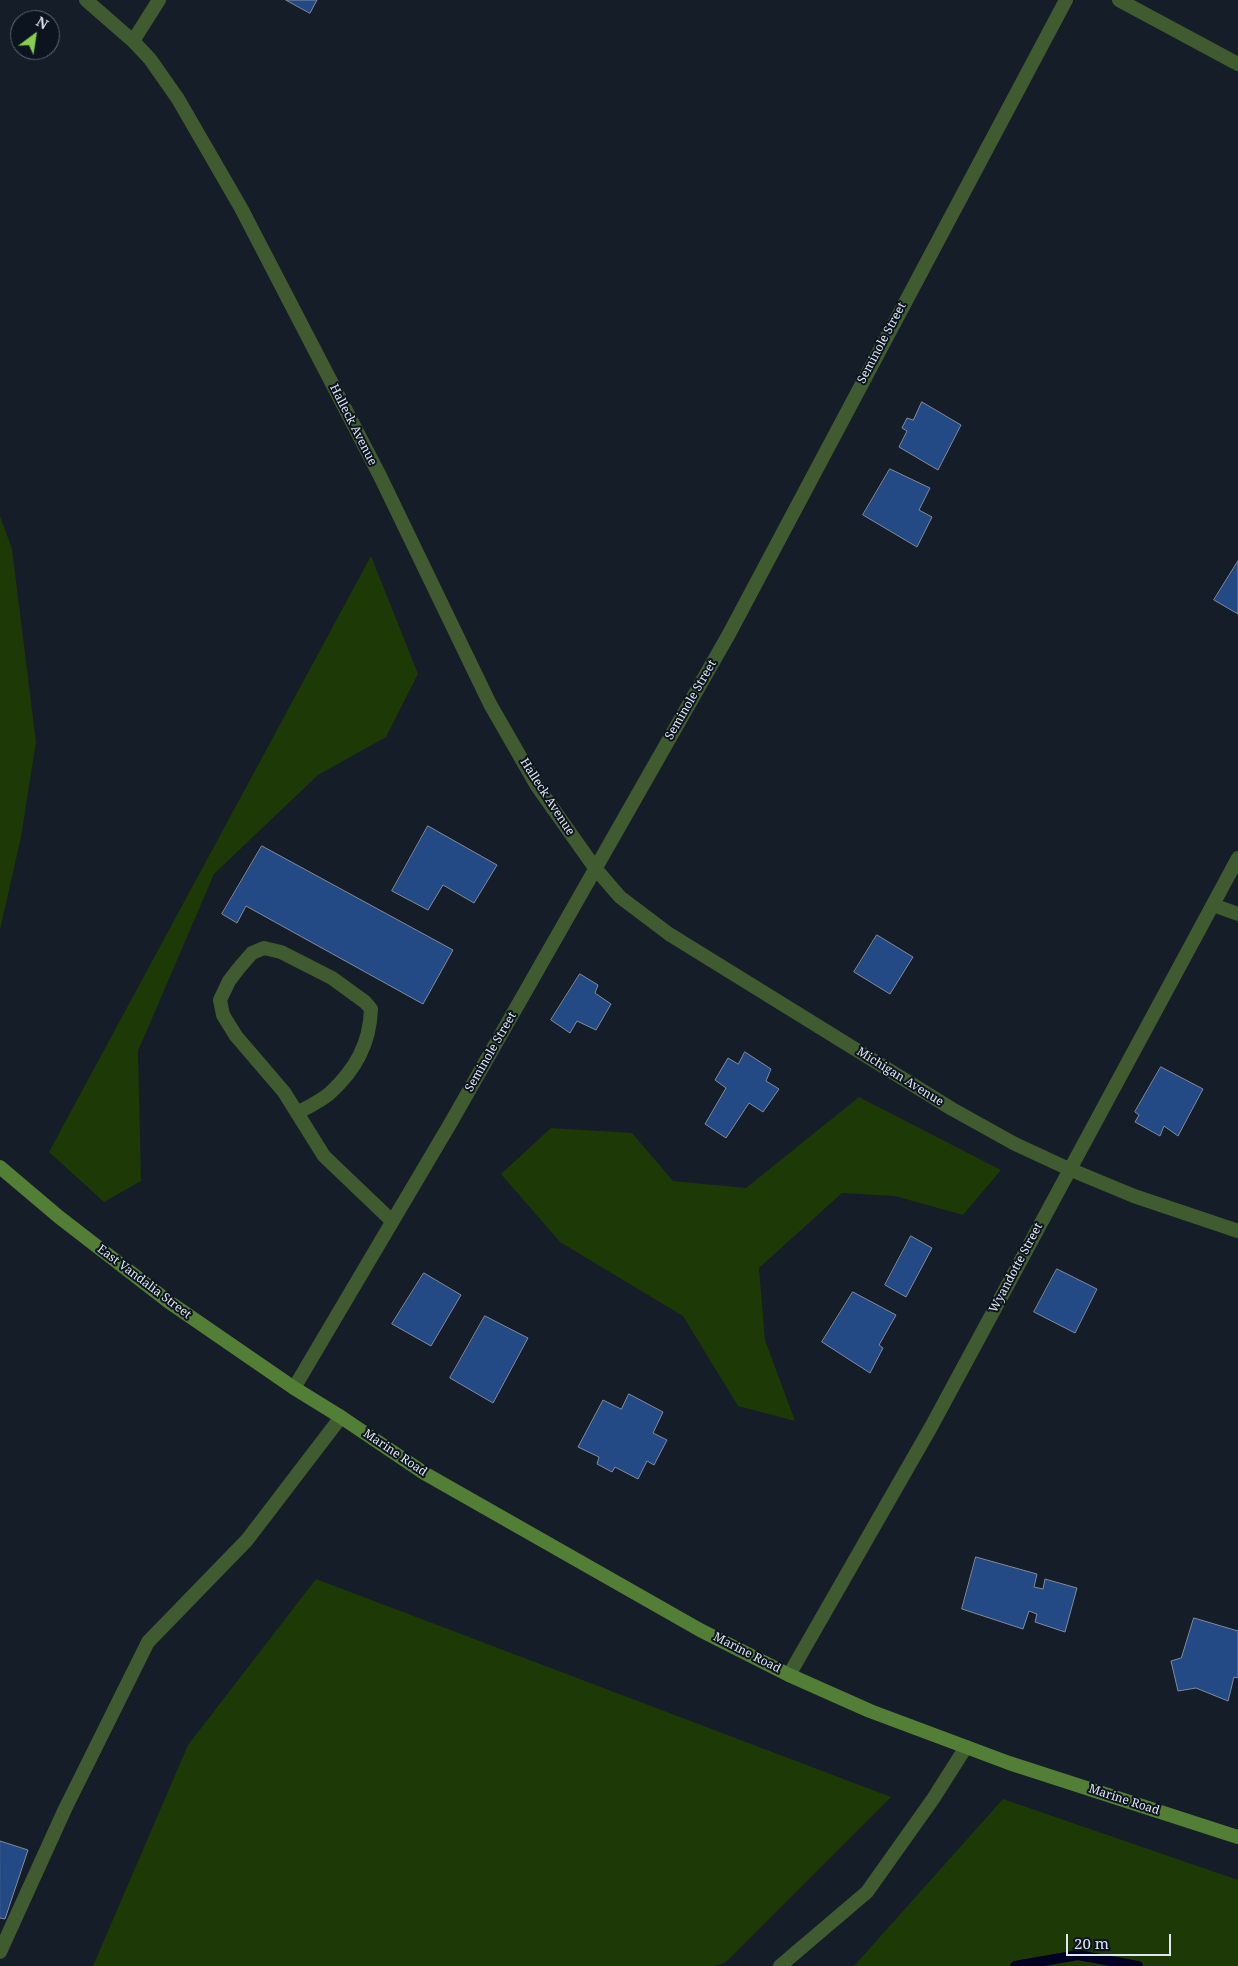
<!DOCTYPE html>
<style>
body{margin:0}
#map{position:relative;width:1238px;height:1966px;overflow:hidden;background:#151d29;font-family:"Noto Serif",serif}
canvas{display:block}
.north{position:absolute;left:10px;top:10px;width:50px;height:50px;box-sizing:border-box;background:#0c141f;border:1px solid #616872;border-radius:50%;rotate:31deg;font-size:14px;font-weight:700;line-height:20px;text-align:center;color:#e1e7ef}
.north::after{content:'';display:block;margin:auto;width:18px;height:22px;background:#84cf4d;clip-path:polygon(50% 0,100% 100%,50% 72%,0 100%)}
.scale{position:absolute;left:1066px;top:1934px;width:105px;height:22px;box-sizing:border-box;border:2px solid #e1e7ef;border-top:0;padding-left:6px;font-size:15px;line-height:18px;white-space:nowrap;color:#e1e7ef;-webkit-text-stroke:4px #0c141f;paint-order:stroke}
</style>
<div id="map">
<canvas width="1238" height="1966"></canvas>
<div class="north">N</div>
<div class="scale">20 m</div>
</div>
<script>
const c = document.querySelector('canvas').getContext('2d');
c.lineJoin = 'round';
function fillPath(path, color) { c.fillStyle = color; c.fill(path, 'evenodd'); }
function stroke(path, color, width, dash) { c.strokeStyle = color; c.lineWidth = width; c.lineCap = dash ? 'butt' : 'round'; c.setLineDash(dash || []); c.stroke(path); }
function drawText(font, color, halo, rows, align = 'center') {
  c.font = font + ' "Noto Serif",serif'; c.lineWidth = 4; c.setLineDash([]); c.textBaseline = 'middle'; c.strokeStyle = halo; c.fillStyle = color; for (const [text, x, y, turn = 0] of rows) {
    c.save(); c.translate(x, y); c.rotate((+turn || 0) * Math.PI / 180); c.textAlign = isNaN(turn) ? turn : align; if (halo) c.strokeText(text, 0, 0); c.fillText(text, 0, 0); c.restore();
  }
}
const green = new Path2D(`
 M0,516L12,549L36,742L21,837L0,930Z
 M371,556L418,674L386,737L318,775L214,874L138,1051L141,1181L104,1202L49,1152Z
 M859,1097L1001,1170L963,1215L895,1196L842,1193L759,1268L765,1340L795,1421L738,1406L683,1316L560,1242L501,1174L551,1128L632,1133L673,1181L746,1188Z
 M316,1579L891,1797L726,1962L716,1966H93L188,1745Z
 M1003,1799L1238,1880V1966H854Z`);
const stream = new Path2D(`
 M1015,1966L1078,1955L1138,1966`);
const building = new Path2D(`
 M286,0H317L310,13Z
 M922,402L961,425L938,470L899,447L907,431L902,428L907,418L913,420Z
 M890,469L930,488L919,510L932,517L917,547L863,515Z
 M1238,561V614L1214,600Z
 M428,826L497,865L474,903L443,885L428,910L392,891Z
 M262,846L453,950L423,1004L246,906L237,923L222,914Z
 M877,935L913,957L890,994L854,972Z
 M580,974L598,985L595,993L611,1004L596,1030L577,1021L570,1033L551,1020Z
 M745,1052L771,1069L766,1081L779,1089L763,1112L749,1103L726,1138L705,1124L726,1088L715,1080L728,1058L738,1064Z
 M1161,1067L1203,1089L1178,1136L1164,1126L1160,1136L1135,1122L1139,1115L1135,1112Z
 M911,1236L932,1248L906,1297L885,1285Z
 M1057,1269L1097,1289L1075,1333L1034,1312Z
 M424,1273L461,1295L431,1346L392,1324Z
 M853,1292L896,1315L879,1345L883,1348L870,1373L822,1342Z
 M485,1316L528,1338L493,1403L450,1378Z
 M629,1394L663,1412L653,1433L667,1440L654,1465L647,1461L638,1479L615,1467L612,1472L597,1464L599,1457L578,1447L603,1400L621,1409Z
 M976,1557L1037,1574L1034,1587L1043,1589L1045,1579L1077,1588L1065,1632L1035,1622L1037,1614L1029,1611L1023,1629L962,1609Z
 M1194,1618L1238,1631V1678L1234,1677L1228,1701L1196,1688L1178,1691L1171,1661L1181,1658Z
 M0,1841L28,1850L5,1919L0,1918Z`);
const service = new Path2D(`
 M297,1113C308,1107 321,1101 330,1093C355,1070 370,1044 371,1009L365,1002L332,978L281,952L264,948L252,953L239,968L229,981L220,1000L223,1015L236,1036L284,1092L324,1156L392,1221
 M0,1952L65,1809L148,1642L247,1540L341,1417
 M780,1966L867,1892L933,1799L966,1747`);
const minor = new Path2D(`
 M86,0L133,41L150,59L178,99L241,208L380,476L490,704L537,786L595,868L620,897L669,934L952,1109L1015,1144L1069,1169L1134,1196L1238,1231
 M1119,0L1238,64
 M133,41L159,0
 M1213,905L1238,914
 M294,1388L450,1124L729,634L1066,0
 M789,1675L931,1427L1238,858`);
const secondary = new Path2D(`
 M0,1167L59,1217L169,1302L294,1388L341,1417L424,1473L700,1630L789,1675L870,1711L1009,1763L1238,1837`);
const streetNames = [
 ["Seminole Street",882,343,-62],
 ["Halleck Avenue",353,425,63],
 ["Seminole Street",691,700,-60],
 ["Halleck Avenue",547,797,57],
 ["Seminole Street",491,1052,-60],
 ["Michigan Avenue",900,1077,32],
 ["Wyandotte Street",1016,1268,-62],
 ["East Vandalia Street",144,1282,37],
 ["Marine Road",395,1453,34],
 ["Marine Road",747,1653,27],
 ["Marine Road",1124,1800,18]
];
fillPath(green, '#1d3905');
stroke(stream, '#000024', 10);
fillPath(building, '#244a85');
stroke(building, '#818b9b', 1);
stroke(service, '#405b2f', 14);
stroke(minor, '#405b2f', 14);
stroke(secondary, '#537e35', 14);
drawText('12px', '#e1e7ef', '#0c141f', streetNames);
</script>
